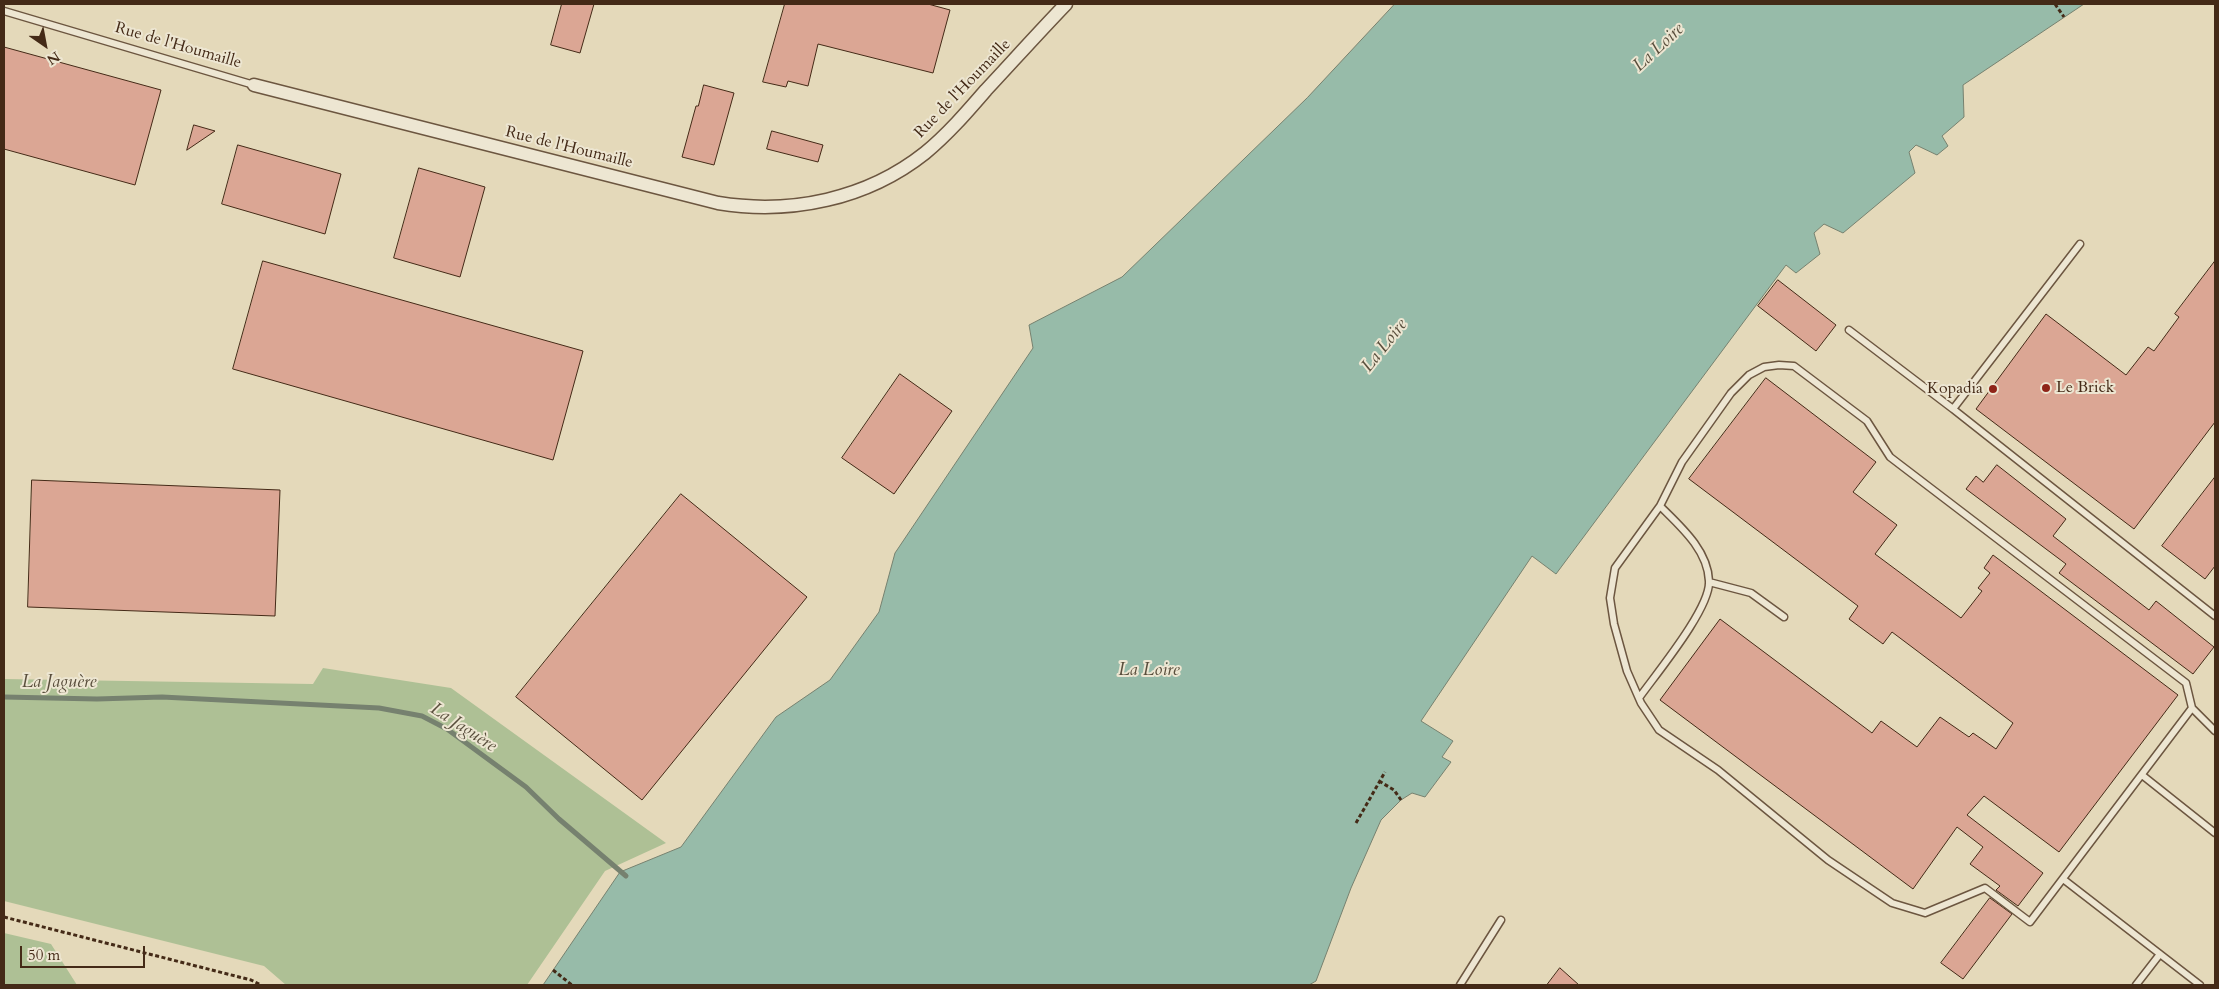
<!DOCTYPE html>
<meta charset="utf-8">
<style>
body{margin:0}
#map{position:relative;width:2219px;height:989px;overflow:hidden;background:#e4d9ba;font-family:Cardo,serif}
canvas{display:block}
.frame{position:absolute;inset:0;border:5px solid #442a17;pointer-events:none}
.north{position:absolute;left:20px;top:20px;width:50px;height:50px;-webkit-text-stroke:4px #ede6d2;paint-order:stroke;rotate:147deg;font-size:14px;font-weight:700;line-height:20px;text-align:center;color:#442a17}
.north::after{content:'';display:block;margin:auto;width:18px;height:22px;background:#442a17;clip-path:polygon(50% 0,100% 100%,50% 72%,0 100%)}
.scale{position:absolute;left:20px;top:946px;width:125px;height:22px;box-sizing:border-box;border:2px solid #442a17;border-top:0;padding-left:6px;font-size:15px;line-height:18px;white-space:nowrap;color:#442a17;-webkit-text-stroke:4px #ede6d2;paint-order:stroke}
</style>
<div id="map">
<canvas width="2219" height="989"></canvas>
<div class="frame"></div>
<div class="north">N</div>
<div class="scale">50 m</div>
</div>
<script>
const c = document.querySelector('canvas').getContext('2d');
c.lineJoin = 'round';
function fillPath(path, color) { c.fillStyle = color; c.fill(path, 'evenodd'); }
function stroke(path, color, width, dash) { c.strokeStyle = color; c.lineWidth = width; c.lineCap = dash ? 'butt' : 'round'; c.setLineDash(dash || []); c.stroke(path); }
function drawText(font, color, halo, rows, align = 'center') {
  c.font = font + ' Cardo,serif'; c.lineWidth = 4; c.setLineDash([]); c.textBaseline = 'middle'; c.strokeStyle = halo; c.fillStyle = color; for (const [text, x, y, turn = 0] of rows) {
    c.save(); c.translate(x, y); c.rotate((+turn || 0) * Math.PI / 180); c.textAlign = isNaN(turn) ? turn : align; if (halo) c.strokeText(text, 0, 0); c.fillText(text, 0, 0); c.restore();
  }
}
const green = new Path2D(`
 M323,668L451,688L666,843L605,871L527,985H286L264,966L4,901V679L313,684Z
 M4,933L51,944L77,985H4Z`);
const water = new Path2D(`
 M1395,4H2084L1963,85L1964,117L1942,136L1948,146L1937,155L1916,145L1909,152L1915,173L1843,233L1824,224L1814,233L1820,254L1796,273L1786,265L1556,574L1532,556L1421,721L1453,741L1442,757L1451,762L1425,797L1412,793L1401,800L1381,820L1351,888L1316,981L1309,985H543L620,872L681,847L776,717L830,680L879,612L895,553L1033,348L1029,325L1122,277L1307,98Z`);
const stream = new Path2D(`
 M4,697L97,699L162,697L379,708L422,716L447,729L526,787L559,819L626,876`);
const building = new Path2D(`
 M562,4H594L580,53L551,45Z
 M785,4H928L950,10L933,73L818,44L808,86L788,81L786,87L763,82Z
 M4,47L161,90L135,185L4,149Z
 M704,85L734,93L714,165L682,157L696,106H698Z
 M194,125L215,131L187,150Z
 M772,131L823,145L818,162L767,149Z
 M238,145L341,174L325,234L222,204Z
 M419,168L485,187L460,277L394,258Z
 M263,261L583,351L553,460L233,369Z
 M2215,261V422L2134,529L1976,409L2046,314L2126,375L2148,347L2154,351L2179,317L2175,314Z
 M1778,280L1836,325L1816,351L1758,306Z
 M900,374L952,411L894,494L842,458Z
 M1766,378L1876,462L1853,492L1897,525L1875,554L1961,618L1982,591L1978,588L1990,573L1984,568L1993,555L2178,695L2059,852L1984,796L1967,815L2043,873L2018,906L1996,890L2000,886L1970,864L1983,847L1957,827L1913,889L1660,700L1720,619L1872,733L1881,721L1917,747L1940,717L1969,737L1973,733L1996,749L2013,723L1892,632L1883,644L1849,619L1858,606L1689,479Z
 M1997,465L2066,519L2053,536L2149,610L2156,601L2214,647L2193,674L2059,573L2066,564L1966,489L1976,476L1983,482Z
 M2215,477V566L2205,579L2162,546Z
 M32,480L280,490L275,616L28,607Z
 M681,494L807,597L642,800L516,697Z
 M1990,898L2012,914L1963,979L1941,963Z
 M1560,968L1579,985H1547Z`);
const path = new Path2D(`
 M2055,4L2064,17
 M1379,781L1394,790L1401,800
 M1356,823L1385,772
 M4,917L251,980L261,985
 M553,970L572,985`);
const lane = new Path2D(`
 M4,11L254,85
 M2080,244L1953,409L2215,616
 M1849,330L1953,409
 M1779,365L1794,366L1867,421L1890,457L2186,683L2192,708L2030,922L1985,888L1925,913L1892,903L1828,860L1718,770L1659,730L1641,703L1627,671L1614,624L1610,598L1615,568L1660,506L1682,462L1731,393L1749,375L1764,367Z
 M1709,582L1751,593L1784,617
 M1639,698C1656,674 1711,608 1709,581C1708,550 1680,526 1660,506
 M2192,708L2215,731
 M2142,775L2215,833
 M2063,879L2200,985
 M1460,985L1501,920
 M2136,985L2160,954`);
const street = new Path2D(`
 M254,85L718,203C791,215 867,199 925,153C948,134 967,112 986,90C1013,61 1039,32 1066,4`);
const markers = [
 [2046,388,5,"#8f2418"],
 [1993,389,5,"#8f2418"]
];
const streetNames = [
 ["Rue de l'Houmaille",178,46,16],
 ["Rue de l'Houmaille",963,89,-46],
 ["Rue de l'Houmaille",569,148,14]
];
const poiNames = [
 ["Le Brick",2056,388],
 ["Kopadia",1983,389,"right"]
];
const waterNames = [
 ["La Loire",1659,48,-43],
 ["La Loire",1385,346,-52],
 ["La Loire",1149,671],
 ["La Jaguère",59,683],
 ["La Jaguère",463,728,33]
];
fillPath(green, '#aec095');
fillPath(water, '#97bba9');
stroke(water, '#76816f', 1);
stroke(stream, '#76816f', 5);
fillPath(building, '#dba694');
stroke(building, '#442a17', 1);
stroke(lane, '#6c5640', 9);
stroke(street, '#6c5640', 15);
stroke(path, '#442a17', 3, [4, 2.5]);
stroke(lane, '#ede6d2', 6);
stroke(street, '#ede6d2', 12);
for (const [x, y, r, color] of markers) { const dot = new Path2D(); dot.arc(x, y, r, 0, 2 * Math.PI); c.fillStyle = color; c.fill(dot); stroke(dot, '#ede6d2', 2); }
drawText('16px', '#442a17', '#ede6d2', streetNames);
drawText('16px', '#442a17', '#ede6d2', poiNames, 'left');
drawText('italic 18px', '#594e3c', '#ede6d2', waterNames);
</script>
